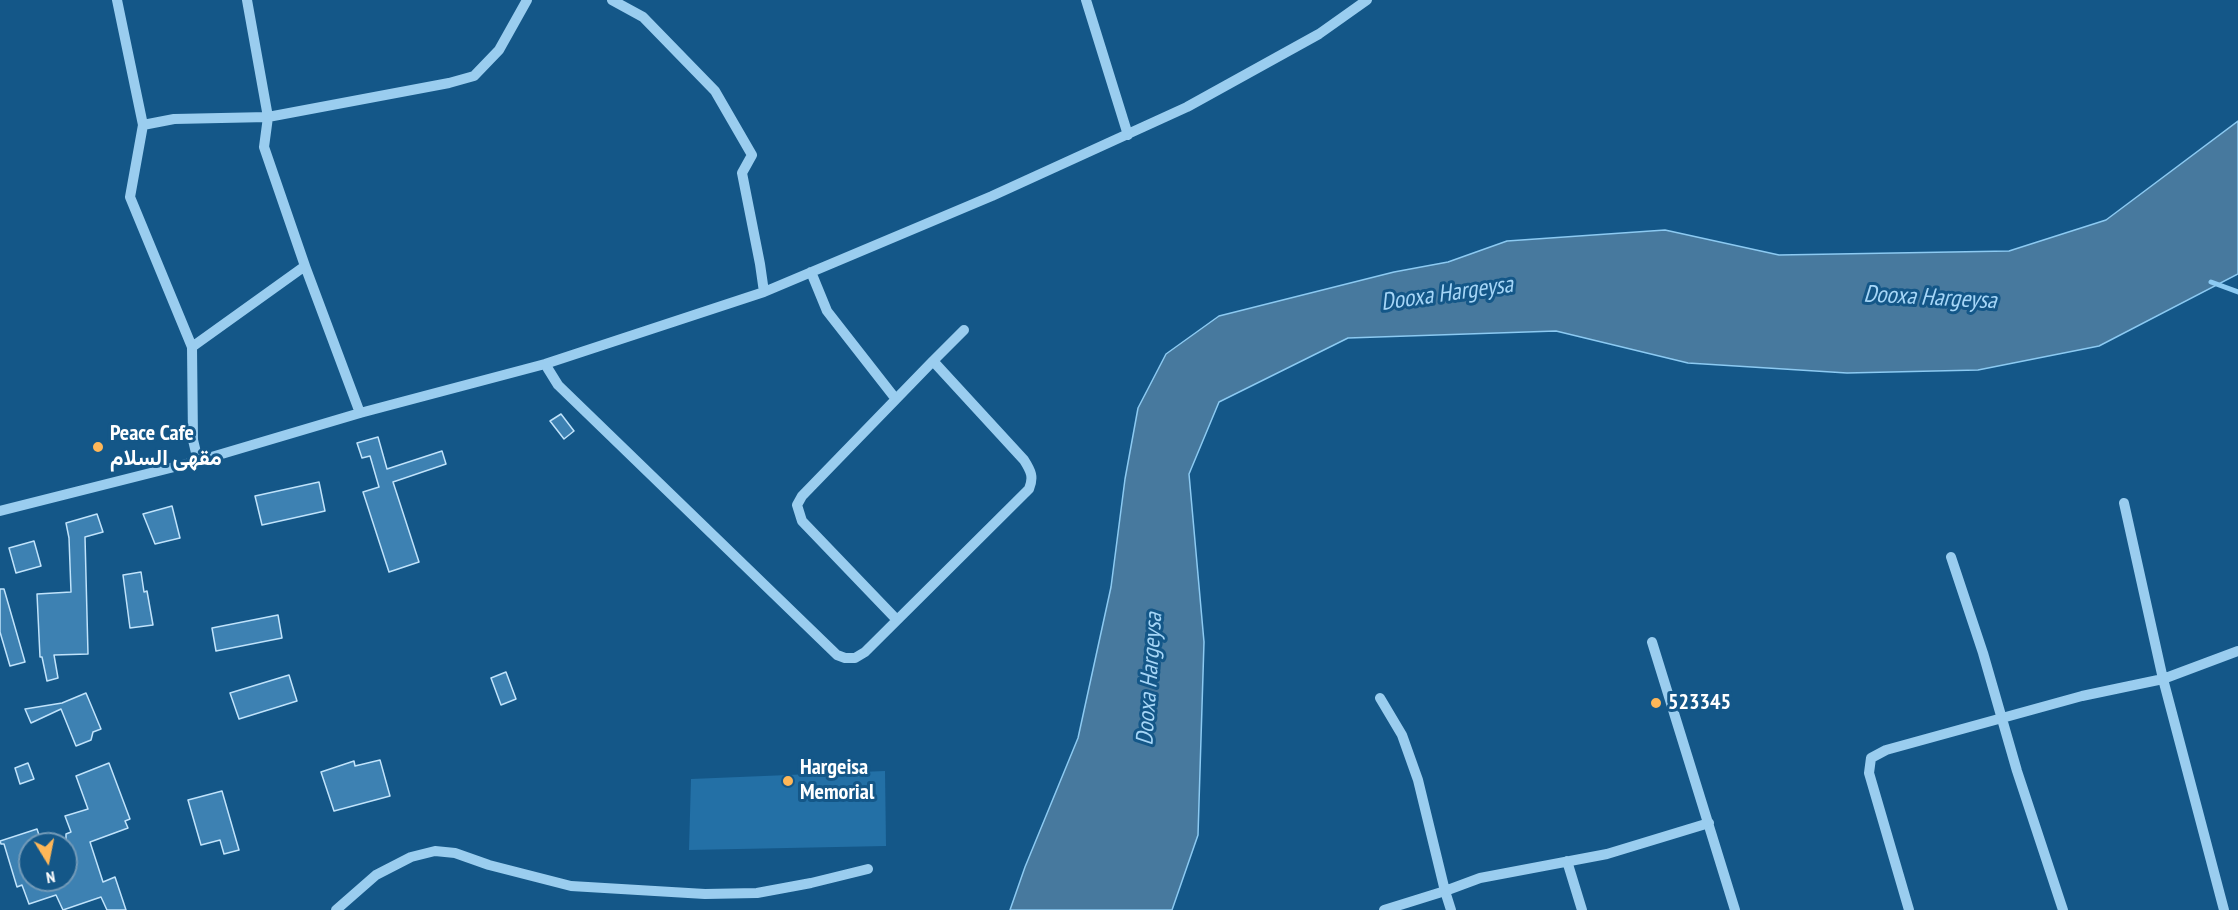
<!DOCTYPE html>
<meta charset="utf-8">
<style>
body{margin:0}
#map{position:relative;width:2238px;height:910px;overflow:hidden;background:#145788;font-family:"PT Sans Narrow",sans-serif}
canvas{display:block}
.north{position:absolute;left:18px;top:832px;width:60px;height:60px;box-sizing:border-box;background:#145788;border:2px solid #729ab8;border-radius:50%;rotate:170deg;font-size:16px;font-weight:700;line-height:24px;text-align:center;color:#fff}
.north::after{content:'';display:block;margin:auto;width:21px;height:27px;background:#ffb758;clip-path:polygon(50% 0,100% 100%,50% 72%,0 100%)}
</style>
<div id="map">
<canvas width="2238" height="910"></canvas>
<div class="north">N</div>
</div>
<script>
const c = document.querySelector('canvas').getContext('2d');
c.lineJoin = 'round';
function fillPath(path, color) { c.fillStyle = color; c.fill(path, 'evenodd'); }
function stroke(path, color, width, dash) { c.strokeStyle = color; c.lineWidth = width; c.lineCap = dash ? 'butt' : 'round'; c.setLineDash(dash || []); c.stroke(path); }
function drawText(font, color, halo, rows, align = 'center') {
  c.font = font + ' "PT Sans Narrow",Vazirmatn,sans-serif'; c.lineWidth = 6; c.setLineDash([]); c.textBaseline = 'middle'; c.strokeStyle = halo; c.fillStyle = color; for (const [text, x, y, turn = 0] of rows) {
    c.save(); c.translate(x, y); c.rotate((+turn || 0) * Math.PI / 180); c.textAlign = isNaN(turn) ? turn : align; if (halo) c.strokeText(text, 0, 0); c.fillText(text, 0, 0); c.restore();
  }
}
const green = new Path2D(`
 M885,771L886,846L689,850L691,779Z`);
const water = new Path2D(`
 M2238,121V274L2099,346L1978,370L1847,373L1688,363L1556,331L1348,338L1219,402L1189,474L1204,642L1198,835L1172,910H1010L1025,867L1078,738L1111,587L1125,479L1138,408L1166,354L1219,316L1394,272L1448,262L1507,241L1665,230L1779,255L2009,251L2106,220Z`);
const stream = new Path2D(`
 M2211,282L2238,292`);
const building = new Path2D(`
 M561,414L574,431L564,439L550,421Z
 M378,437L387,469L442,451L446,464L393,482L419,562L389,572L363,492L379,487L370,456L362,458L357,443Z
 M319,482L325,511L262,525L255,496Z
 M172,506L180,538L155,544L143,514Z
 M97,514L103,532L85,537L88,654L54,655L58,678L47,681L42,657H40L37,594L71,592L69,538L66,523Z
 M34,541L41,566L16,573L9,548Z
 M141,572L144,592L147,591L153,625L130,628L123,575Z
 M0,589H4L25,662L10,666L0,632Z
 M278,615L282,638L216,651L212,628Z
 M506,672L516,699L501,705L491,678Z
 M289,675L297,701L239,719L230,693Z
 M86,693L101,729L93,732L91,740L76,746L61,709L31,723L25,709L62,703Z
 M380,760L390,796L334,811L321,772L354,761L355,766Z
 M28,763L34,779L20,784L15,768Z
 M109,763L130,819L125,821L128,828L90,842L103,882L115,877L126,910H107L101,897L63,910L56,895L29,904L22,885L17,887L4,844H1L0,841L37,829L42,844H30V880H66V834L71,832L65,816L88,809L76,776Z
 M222,791L239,850L224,854L220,840L201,845L188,800Z`);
const minor = new Path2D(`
 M117,0L143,125
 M247,0L268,117L264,147L305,266L360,413
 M612,0L643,17L715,91L752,155L742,173L760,264L764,292
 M1086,0L1128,135
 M811,272L827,311L895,398
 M192,347L305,266
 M933,361L964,330
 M545,364L558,385L837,655L845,658H855L865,652L1029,489C1034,477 1031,471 1024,460L933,361L802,496L797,505L802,521L897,620
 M198,461L193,440L192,347L130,197L143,125L174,119L268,117L449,83L474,76L499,50L527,0
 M0,511L198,461L360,413L545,364L764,292L992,196L1187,107L1319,34L1367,0
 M1951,557L1983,653L2017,771L2063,910
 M1652,642L1735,910
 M1380,698L1402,735L1418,780L1445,891L1384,910
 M1567,861L1582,910
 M336,910L376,875L411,857L435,851L455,853L489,865L571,886L705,894L757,893L811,883L868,869
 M1451,910L1445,891L1480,878L1607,854L1709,823
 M1909,910L1869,773L1871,758L1886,750L2082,696L2163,679L2124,503
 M2224,910L2163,679L2238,651`);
const markers = [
 [98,447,6,"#ffb758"],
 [1656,703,6,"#ffb758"],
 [788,781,6,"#ffb758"]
];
const poiNames = [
 ["Peace Cafe",110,434],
 ["مقهى السلام",110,459],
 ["523345",1668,703],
 ["Hargeisa",800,768],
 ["Memorial",800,793]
];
const waterNames = [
 ["Dooxa Hargeysa",1447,294,-8],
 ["Dooxa Hargeysa",1930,298,3],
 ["Dooxa Hargeysa",1150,679,-86]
];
fillPath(green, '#2370a6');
fillPath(water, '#47799e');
stroke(water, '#8ccaf2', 1.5);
stroke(stream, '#8ccaf2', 5);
fillPath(building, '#3d81b2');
stroke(building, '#c0e3fb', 1.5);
stroke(minor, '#9acdef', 10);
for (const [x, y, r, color] of markers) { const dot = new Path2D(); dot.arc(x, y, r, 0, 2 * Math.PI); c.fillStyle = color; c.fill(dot); stroke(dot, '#145788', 2); }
drawText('bold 22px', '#fff', '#145788', poiNames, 'left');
drawText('italic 24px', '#a6d6f7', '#145788', waterNames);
</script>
